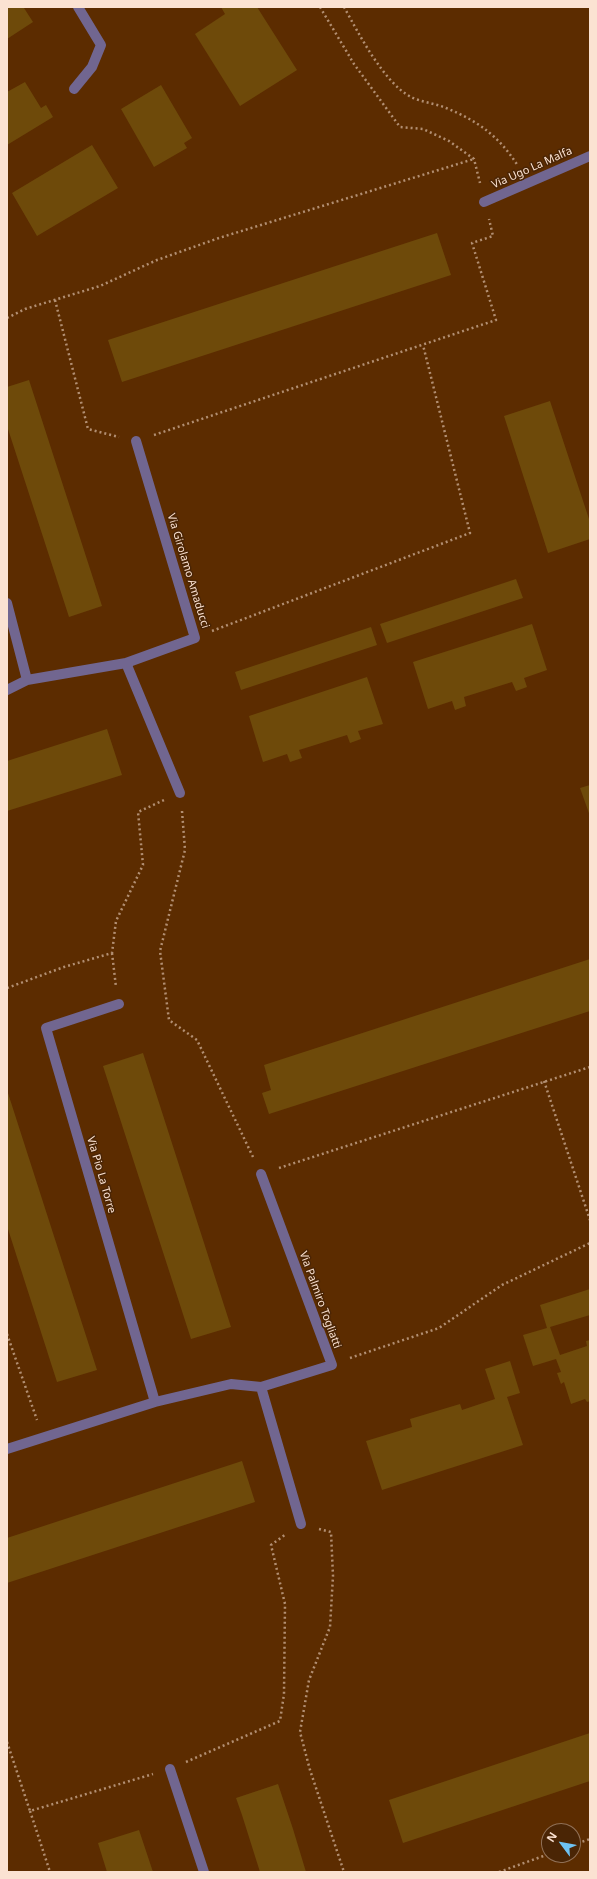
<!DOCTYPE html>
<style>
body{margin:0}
#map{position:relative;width:597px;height:1879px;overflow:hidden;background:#5c2c00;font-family:"Noto Sans",sans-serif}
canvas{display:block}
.frame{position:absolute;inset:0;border:8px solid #fbe2d2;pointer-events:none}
.north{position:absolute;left:541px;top:1823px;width:40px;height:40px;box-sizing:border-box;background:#4a2505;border:1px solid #917157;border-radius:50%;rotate:302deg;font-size:11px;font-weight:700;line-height:16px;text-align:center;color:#fbe2d2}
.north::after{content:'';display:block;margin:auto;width:14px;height:18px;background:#6ec2f3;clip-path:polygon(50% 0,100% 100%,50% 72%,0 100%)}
</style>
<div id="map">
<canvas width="597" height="1879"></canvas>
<div class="frame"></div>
<div class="north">N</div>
</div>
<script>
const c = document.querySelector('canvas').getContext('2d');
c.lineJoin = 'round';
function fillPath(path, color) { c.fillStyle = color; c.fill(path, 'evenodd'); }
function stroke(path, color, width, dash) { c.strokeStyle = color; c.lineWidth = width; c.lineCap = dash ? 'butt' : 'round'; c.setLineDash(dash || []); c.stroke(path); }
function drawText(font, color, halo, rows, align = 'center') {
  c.font = font + ' "Noto Sans",sans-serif'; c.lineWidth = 3; c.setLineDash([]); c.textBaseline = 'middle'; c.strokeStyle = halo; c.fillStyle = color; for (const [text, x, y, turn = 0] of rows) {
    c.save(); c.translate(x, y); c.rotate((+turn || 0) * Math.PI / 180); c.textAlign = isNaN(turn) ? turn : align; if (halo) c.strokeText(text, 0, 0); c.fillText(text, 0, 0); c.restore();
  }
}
const building = new Path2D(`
 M7,7H26L24,8L33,22L7,39Z
 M221,7H257L297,70L240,106L195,34L225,14Z
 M25,82L41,108L46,105L53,117L7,145V92Z
 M161,85L192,138L184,143L187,148L154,167L121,109Z
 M92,145L118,188L37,236L12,193Z
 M437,233L451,275L122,382L108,340Z
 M29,380L102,606L69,617L7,426V387Z
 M550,401L590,522V539L548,553L504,416Z
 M516,579L523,598L387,643L380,624Z
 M532,624L547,670L524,678L527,687L516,691L512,682L464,697L466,706L455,710L452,701L428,709L413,662Z
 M371,627L377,645L241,690L235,672Z
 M367,677L383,724L358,731L361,739L350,743L347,735L299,750L302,758L290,762L287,754L263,762L249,716Z
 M107,729L122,775L7,811V761Z
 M590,785V816L580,788Z
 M590,959V1011L269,1114L262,1093L271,1090L264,1065Z
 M143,1053L231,1327L191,1339L103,1066Z
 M7,1090L97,1370L57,1382L7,1226Z
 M590,1289V1315L550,1327L560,1355L587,1346L586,1341L590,1340V1401L587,1402L585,1399L571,1404L564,1382L561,1384L557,1373L561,1372L556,1359L533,1366L523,1335L547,1328L540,1305Z
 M510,1361L520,1393L507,1397L523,1445L382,1490L366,1441L412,1427L410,1419L460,1404L462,1410L495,1399L485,1369Z
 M242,1461L255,1502L7,1583V1538Z
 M590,1733V1781L403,1843L389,1800Z
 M278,1784L293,1829L306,1872H260L242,1815L236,1798Z
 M139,1830L153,1872H107L98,1843Z`);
const path = new Path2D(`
 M320,7L354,64L400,127L423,129L449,141L474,159L480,183
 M344,7C359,34 384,83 411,97C421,102 434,103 446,108C478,121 499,136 518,166
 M55,300L88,429L119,437
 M7,318L25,309L100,286L157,260L219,238L474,159
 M154,435L496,320L472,243L493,236L489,219
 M212,631L470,533L423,345
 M182,811L185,850L160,951L169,1020L197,1040L253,1157
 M112,953L116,987
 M7,988L64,967L112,953L116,921L143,865L138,812L164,800
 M544,1081L590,1220
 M279,1168L590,1067
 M7,1334L37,1420
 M350,1358L439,1328L502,1285L590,1243
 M319,1529L331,1532L333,1576L330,1627L309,1680L300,1732L310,1770L344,1872
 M7,1742L30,1811L153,1774
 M186,1762L280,1721L284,1694L285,1604L271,1545L286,1534
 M30,1811L50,1872
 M573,1845L590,1839
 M499,1872L549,1854`);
const minor = new Path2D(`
 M74,89L92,67L101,45L78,7
 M484,202L590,156
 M7,603L27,680
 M126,663L180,793
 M7,690L27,680L126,663L195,638L136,441
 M119,1004L46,1028L155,1402
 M261,1387L301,1524
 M7,1449L155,1402L231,1384L261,1387L332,1365L261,1174
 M170,1769L204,1872`);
const streetNames = [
 ["Via Ugo La Malfa",532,168,-24],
 ["Via Girolamo Amaducci",188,571,73],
 ["Via Pio La Torre",101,1175,74],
 ["Via Palmiro Togliatti",320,1300,70]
];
fillPath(building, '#6e4a0a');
stroke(path, '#b28f72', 2.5, [2, 3]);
stroke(minor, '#716690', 10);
drawText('11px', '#fbe2d2', '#4a2505', streetNames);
</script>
